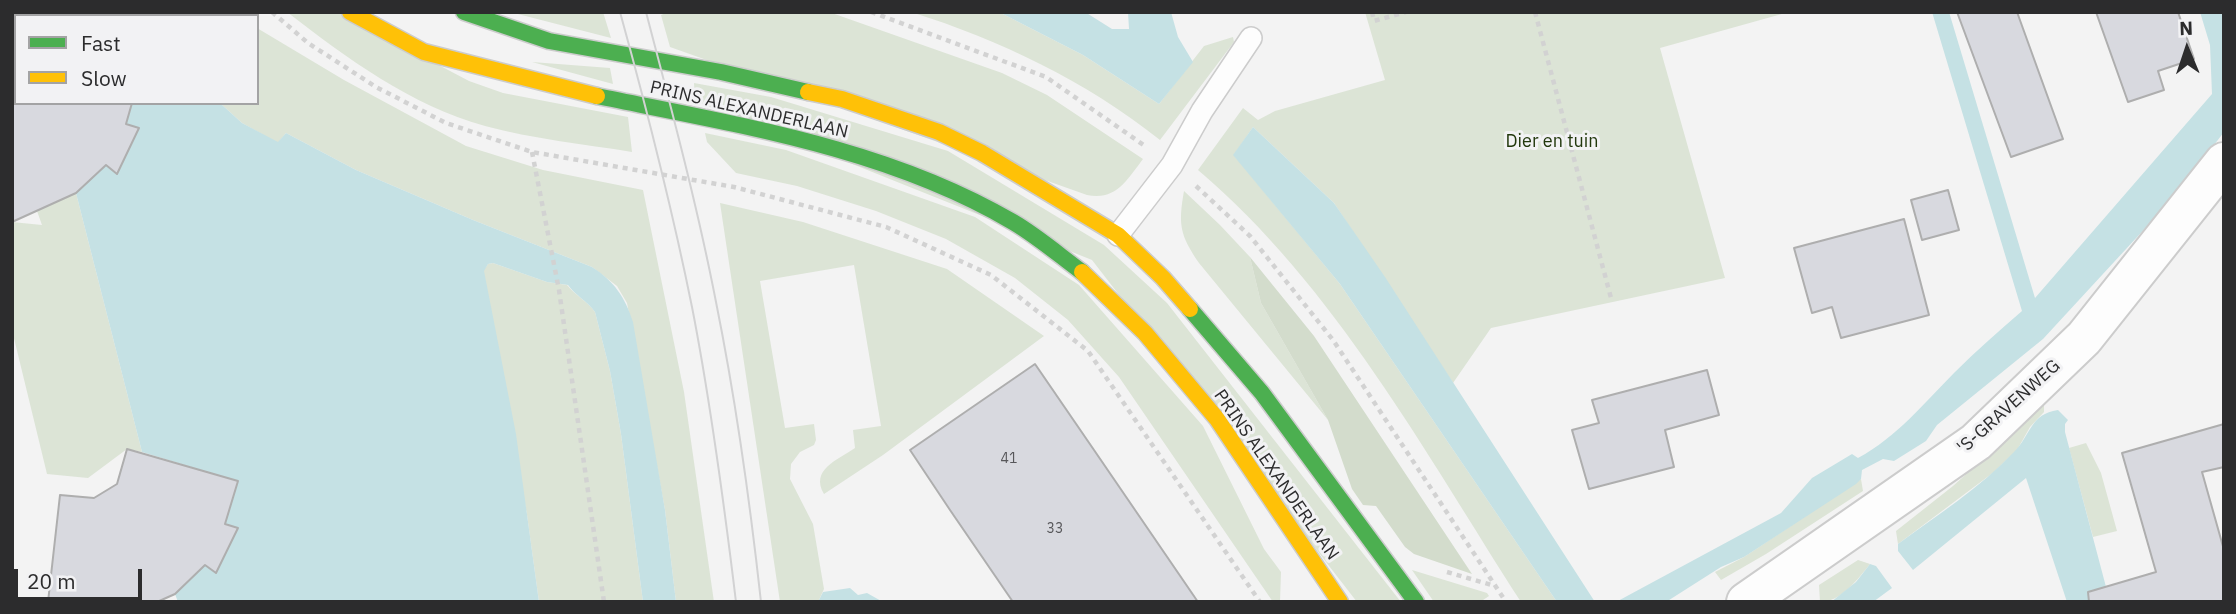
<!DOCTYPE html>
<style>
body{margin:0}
#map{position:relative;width:2236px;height:614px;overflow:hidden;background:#f3f3f3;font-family:"IBM Plex Sans",sans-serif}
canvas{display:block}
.frame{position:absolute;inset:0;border:14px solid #2c2c2d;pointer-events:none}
.legend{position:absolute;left:14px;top:14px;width:245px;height:91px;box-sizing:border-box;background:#f2f2f4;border:2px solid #a3a3a4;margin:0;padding:9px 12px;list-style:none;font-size:21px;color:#2c2c2d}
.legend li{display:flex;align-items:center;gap:14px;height:35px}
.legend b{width:35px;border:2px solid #a3a3a4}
.north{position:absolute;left:2152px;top:14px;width:70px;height:70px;-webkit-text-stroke:5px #f2f2f4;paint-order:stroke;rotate:358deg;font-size:19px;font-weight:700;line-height:28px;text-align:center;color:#2c2c2d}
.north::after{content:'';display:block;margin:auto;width:24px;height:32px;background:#2c2c2d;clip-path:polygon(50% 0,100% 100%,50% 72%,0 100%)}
.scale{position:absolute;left:14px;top:569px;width:128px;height:32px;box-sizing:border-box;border:4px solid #2c2c2d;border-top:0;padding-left:9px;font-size:21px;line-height:24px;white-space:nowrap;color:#2c2c2d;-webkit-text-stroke:5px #f2f2f4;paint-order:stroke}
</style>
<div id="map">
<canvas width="2236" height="614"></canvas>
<div class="frame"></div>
<ul class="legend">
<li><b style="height:9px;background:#4caf50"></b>Fast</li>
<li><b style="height:9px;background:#ffc107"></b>Slow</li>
</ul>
<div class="north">N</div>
<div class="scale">20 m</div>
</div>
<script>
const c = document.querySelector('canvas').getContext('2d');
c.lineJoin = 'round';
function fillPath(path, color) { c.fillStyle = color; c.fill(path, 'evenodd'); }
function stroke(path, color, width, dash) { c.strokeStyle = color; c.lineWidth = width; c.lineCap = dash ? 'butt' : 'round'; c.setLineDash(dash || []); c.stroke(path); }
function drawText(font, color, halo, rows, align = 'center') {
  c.font = font + ' "IBM Plex Sans",sans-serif'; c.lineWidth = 6; c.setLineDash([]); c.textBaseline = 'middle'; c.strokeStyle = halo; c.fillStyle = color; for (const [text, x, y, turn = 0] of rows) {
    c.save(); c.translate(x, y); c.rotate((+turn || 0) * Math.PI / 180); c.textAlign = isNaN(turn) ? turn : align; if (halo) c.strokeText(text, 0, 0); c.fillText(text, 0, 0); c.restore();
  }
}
const green = new Path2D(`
 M12,12H63V16H16V62L12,64Z
 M149,12H239L243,16H152Z
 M287,12H338L469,81L503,93L628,117L632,152C584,144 533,139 485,126C410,105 348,59 287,12Z
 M510,12H603L611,38Z
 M668,12H829L1002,73L1047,95L1143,159C1127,180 1116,201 1087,195L670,47L661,15Z
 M911,12H999L1083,55L1159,104L1204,46L1233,37L1234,42L1160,140C1086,81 1000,40 911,12Z
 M1365,12H1789L1660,48L1725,278L1491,328L1453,383L1334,203L1253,127L1234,155L1340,284L1557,602H1521C1426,454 1334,285 1198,170L1243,108L1258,120L1275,111L1385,80Z
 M257,28L344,80L466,146L543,170L643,190L684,392L714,602H676L665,510L627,303L617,286L592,267L473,220L356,170L286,133L278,143L242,123L220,103H257Z
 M532,62L610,68L613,84Z
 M694,83L771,97L948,151L1104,245L1167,303L1401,602H1357L1092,260L695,101Z
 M705,133L786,150L975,217L1079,285L1203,426L1264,549L1281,572L1280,602H1273L1119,377L1068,320L1015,278L946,239L876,211L797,186L736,173L707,142Z
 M1184,191L1220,225L1250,257L1261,303L1328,420L1199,263C1180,235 1178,225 1184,191Z
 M76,193L142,452L127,449L88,478L47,474L12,330V222L42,225L37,211Z
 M720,203L803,222L947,269L1044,336L883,455L824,494C810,470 837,460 855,448L853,430L881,426L854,265L760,281L785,428L814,424L816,440L814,445L800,452L791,464L790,479L813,524L824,589L819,600L814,602H780Z
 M493,263L547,282L567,285C575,295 587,301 595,312L610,371L621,434L643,602H539L527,515L483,271L488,264Z
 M2044,404V412L2030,427L2017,450L1994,472L1898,544L1896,531L1953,486Z
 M2086,443L2101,473L2117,531L2093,537L2069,448Z
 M1861,479L1863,491L1766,554L1721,580L1715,572L1744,557Z
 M1858,560L1870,564C1858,579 1841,602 1820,602L1819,585Z
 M1412,570L1487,593L1489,596L1480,602H1434Z`);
const forest = new Path2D(`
 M1250,257L1314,336L1472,574L1414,554L1405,547L1376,506L1363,505L1352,489L1328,420L1261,303Z`);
const water = new Path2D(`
 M999,12H1085L1112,29H1129L1128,12H1171L1178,37L1193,62L1159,104L1083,55Z
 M1932,12H1949L2035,298L2212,94L2210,45L2200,12H2224V132L2174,197L2043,339L1937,425L1926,441L1894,461L1883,459L1862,470L1861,479L1856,484L1744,557L1721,567L1666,602H1616L1781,513L1812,478L1852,454L1858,458C1897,437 1924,403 1954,373C1976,351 1999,331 2022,311Z
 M132,103H220L242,123L278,142L286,133L356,170L473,220L592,267C614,281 625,297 633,322L665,510L676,602H643L621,434L610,371L595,312C587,301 575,295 568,285L547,282L493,263L488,264L484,271L516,434L539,602H178L175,594L205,565L215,572L232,540L236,528L225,524L237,481L142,452L76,193L106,165L116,172L123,161L138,128L126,124Z
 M1253,127L1334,203L1385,277L1595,602H1557L1340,284L1233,155Z
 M2058,410L2068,420L2065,424V432L2110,602H2067L2026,478L1913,570L1898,551V544C1937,515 1980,488 2014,452C2031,435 2030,414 2058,410Z
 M1870,564L1876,566L1892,588L1873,602H1831L1856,582Z
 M850,588L858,595L867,593L883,602H814L819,600L823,592Z`);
const building = new Path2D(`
 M1957,12H2017L2063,139L2011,157Z
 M2096,12H2178L2194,59L2158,71L2164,90L2128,102Z
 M12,103H132L126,124L139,128L117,174L106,165L76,193L12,222Z
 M1948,190L1959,230L1922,240L1911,200Z
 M1904,219L1929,315L1841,338L1832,307L1812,313L1794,248Z
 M1035,364L1094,450L1198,602H1013L950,510L910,450Z
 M1707,370L1719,415L1665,430L1674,467L1589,489L1572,430L1599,423L1592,400Z
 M2224,424V467L2202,472L2224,550V602H2089L2088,592L2156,572L2122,453Z
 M127,449L238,481L225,524L238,528L216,573L205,565L175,594L157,602H48L60,495L94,498L117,484Z`);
const path = new Path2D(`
 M272,12L308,43L376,87L446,123L532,152L734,187L886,227L991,275L1088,351L1260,602
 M871,12L1046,77L1145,146
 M1372,12L1374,21L1406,12
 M1535,12L1611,298
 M532,152L559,290L604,602
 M1196,186L1250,236L1333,340L1506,602
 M1447,572L1495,586`);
const lane = new Path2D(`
 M1118,235L1172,165L1202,111L1251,38`);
const street = new Path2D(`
 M1746,602L1976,442L2084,338L2224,162`);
const fast = new Path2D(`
 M464,12L549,41L721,72L808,92
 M597,96C738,125 887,148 1013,222C1037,236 1059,255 1082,272
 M1190,309L1262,393L1416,602`);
const slow = new Path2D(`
 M350,12L424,52L597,96
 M808,92L842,99L939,132L982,153L1118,235L1163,278L1190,309
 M1082,272L1145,333L1217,419L1340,602`);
const tram = new Path2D(`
 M620,12C647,110 672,208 692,307C711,404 724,503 736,602
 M646,12C671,108 697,204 716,302C736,401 750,502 761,602`);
const numberNames = [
 ["41",1009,459],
 ["33",1055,529]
];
const streetNames = [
 ["PRINS ALEXANDERLAAN",749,110,13],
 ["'S-GRAVENWEG",2009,407,-42],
 ["PRINS ALEXANDERLAAN",1276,475,55]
];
const parkNames = [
 ["Dier en tuin",1552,142]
];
fillPath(green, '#dce4d6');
fillPath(forest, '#d3dccc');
fillPath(water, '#c5e1e4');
fillPath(building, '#d8d9df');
stroke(building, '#aeaeae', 2);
stroke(lane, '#ccc', 24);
stroke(street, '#ccc', 42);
stroke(fast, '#ccc', 19);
stroke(slow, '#ccc', 19);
stroke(path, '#d2d2d2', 4.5, [5, 5]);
stroke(lane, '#fdfdfd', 21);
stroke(street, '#fdfdfd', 38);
stroke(fast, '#4caf50', 16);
stroke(slow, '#ffc107', 16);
stroke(tram, '#d2d2d3', 2);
drawText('14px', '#57575a', null, numberNames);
drawText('18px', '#2c2c2d', '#f2f2f4', streetNames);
drawText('18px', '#22380d', '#f2f2f4', parkNames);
</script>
